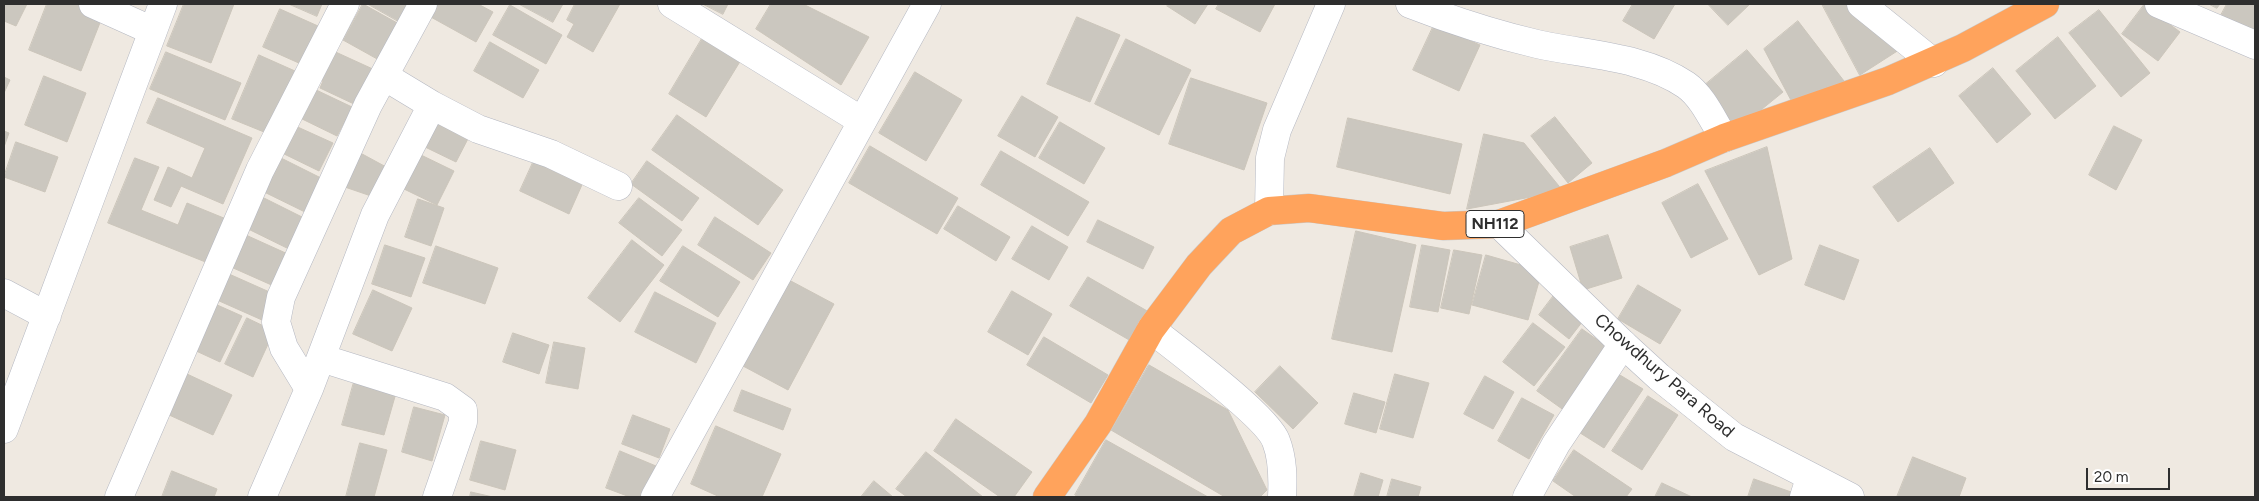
<!DOCTYPE html>
<style>
body{margin:0}
#map{position:relative;width:2259px;height:501px;overflow:hidden;background:#efe9e1;font-family:Figtree,sans-serif}
canvas{display:block}
.frame{position:absolute;inset:0;border:5px solid #2e2e2e;pointer-events:none}
.scale{position:absolute;left:2086px;top:468px;width:84px;height:22px;box-sizing:border-box;border:2px solid #2e2e2e;border-top:0;padding-left:6px;font-size:15px;line-height:18px;white-space:nowrap;color:#2e2e2e;-webkit-text-stroke:4px #fff;paint-order:stroke}
</style>
<div id="map">
<canvas width="2259" height="501"></canvas>
<div class="frame"></div>
<div class="scale">20 m</div>
</div>
<script>
const c = document.querySelector('canvas').getContext('2d');
c.lineJoin = 'round';
function fillPath(path, color) { c.fillStyle = color; c.fill(path, 'evenodd'); }
function stroke(path, color, width, dash) { c.strokeStyle = color; c.lineWidth = width; c.lineCap = dash ? 'butt' : 'round'; c.setLineDash(dash || []); c.stroke(path); }
function drawText(font, color, halo, rows, align = 'center') {
  c.font = font + ' Figtree,sans-serif'; c.lineWidth = 5; c.setLineDash([]); c.textBaseline = 'middle'; c.strokeStyle = halo; c.fillStyle = color; for (const [text, x, y, turn = 0] of rows) {
    c.save(); c.translate(x, y); c.rotate((+turn || 0) * Math.PI / 180); c.textAlign = isNaN(turn) ? turn : align; if (halo) c.strokeText(text, 0, 0); c.fillText(text, 0, 0); c.restore();
  }
}
const building = new Path2D(`
 M4,4H27L16,26L4,21Z
 M47,4H75L103,15L81,71L29,50Z
 M184,4H234L211,63L167,46Z
 M289,4H322L317,16Z
 M363,4L399,24L379,60L343,40Z
 M368,4H411L400,22Z
 M436,4H478L493,12L476,42L429,16Z
 M519,4H563L553,22Z
 M575,4H620L593,52L567,37L574,24L567,20Z
 M703,4H728L723,14Z
 M771,4H803L869,37L841,85L756,29Z
 M1169,4H1208L1195,24L1167,6Z
 M1219,4H1275L1260,32L1216,9Z
 M1633,4H1675L1654,39L1623,21Z
 M1708,4H1750L1728,25Z
 M1822,4H1848L1902,48L1860,75Z
 M2209,4H2220L2217,8Z
 M2227,4H2255V39L2219,19Z
 M510,5L562,35L546,64L493,35Z
 M2144,5L2180,32L2158,61L2122,34Z
 M280,9L318,26L301,64L263,47Z
 M2099,10L2150,73L2121,97L2069,33Z
 M1077,17L1120,35L1090,102L1047,84Z
 M1798,21L1844,81L1794,106L1764,49Z
 M1434,25L1480,45L1459,91L1413,70Z
 M706,32L744,55L706,117L669,94Z
 M2058,37L2096,86L2055,119L2016,71Z
 M1126,39L1191,70L1159,135L1095,104Z
 M490,42L539,70L523,98L474,71Z
 M329,49L375,70L354,104L320,88L323,81L316,78Z
 M1747,50L1783,92L1735,131L1700,89Z
 M166,52L241,83L225,120L150,89Z
 M259,55L295,71L269,134L232,119Z
 M1993,68L2031,114L1997,143L1959,96Z
 M915,72L962,100L926,161L879,133Z
 M44,76L86,93L67,142L25,125Z
 M4,77L10,80L4,93Z
 M1191,78L1267,103L1244,170L1169,144Z
 M312,88L352,107L337,136L298,117Z
 M1022,96L1058,117L1035,157L998,136Z
 M158,98L252,138L223,204L181,186L171,207L154,200L168,167L192,178L205,148L147,123Z
 M438,115L472,131L456,162L423,146Z
 M677,115L783,190L758,225L652,150Z
 M1555,117L1592,163L1568,183L1531,136Z
 M1348,118L1462,144L1450,194L1337,167Z
 M1060,122L1105,148L1084,184L1039,158Z
 M291,124L333,143L319,171L278,151Z
 M2114,126L2142,140L2116,190L2089,175Z
 M4,131L9,133L4,147Z
 M1484,134L1524,143L1563,191L1467,209Z
 M16,142L58,157L45,192L4,177Z
 M870,146L958,198L937,234L849,183Z
 M1767,147L1792,259L1759,275L1705,171Z
 M1930,148L1954,183L1898,222L1873,187Z
 M353,149L388,168L374,197L336,184Z
 M1001,151L1089,202L1068,236L981,185Z
 M273,154L323,179L307,213L256,188Z
 M421,155L454,171L437,205L404,189Z
 M536,156L585,178L569,214L520,191Z
 M135,158L159,167L141,210L178,225L187,203L236,223L218,267L108,223Z
 M647,161L699,198L682,221L631,184Z
 M1698,184L1728,239L1691,258L1662,203Z
 M254,193L310,221L295,252L238,224Z
 M639,198L682,230L662,256L619,223Z
 M418,199L444,208L431,246L405,237Z
 M958,206L1010,237L996,261L944,229Z
 M715,217L771,253L753,280L698,245Z
 M1098,220L1154,247L1143,269L1087,242Z
 M1032,226L1068,247L1049,280L1012,259Z
 M237,231L290,255L276,287L222,263Z
 M1356,231L1416,245L1392,352L1332,339Z
 M1608,235L1622,278L1583,290L1570,247Z
 M632,240L664,265L620,322L588,298Z
 M385,245L425,258L411,297L372,284Z
 M1422,245L1450,250L1438,312L1410,307Z
 M1820,245L1859,260L1844,300L1805,285Z
 M436,246L498,268L485,304L423,283Z
 M683,246L740,282L718,317L660,281Z
 M1454,250L1482,255L1469,314L1441,308Z
 M1486,255L1542,271L1528,320L1472,305Z
 M220,270L274,294L262,320L208,296Z
 M1088,277L1149,312L1131,341L1070,306Z
 M789,280L834,304L788,390L743,366Z
 M1638,285L1681,310L1660,344L1618,319Z
 M373,290L412,308L392,351L353,334Z
 M1012,291L1052,314L1028,355L988,332Z
 M655,292L716,323L696,363L635,332Z
 M1555,294L1586,317L1569,339L1539,315Z
 M215,304L242,316L220,362L194,350Z
 M247,318L274,331L253,377L225,364Z
 M1533,323L1565,347L1534,386L1503,362Z
 M1582,329L1609,348L1565,411L1537,391Z
 M513,333L549,345L539,374L503,362Z
 M1044,337L1108,375L1091,403L1027,365Z
 M554,342L585,348L578,389L546,383Z
 M1149,365L1228,410L1267,490L1260,497H1225L1111,430Z
 M1280,366L1318,403L1293,429L1255,392Z
 M1615,372L1643,389L1604,448L1577,431Z
 M187,374L232,395L213,435L167,414Z
 M1395,374L1429,383L1413,438L1380,429Z
 M1485,376L1514,392L1493,429L1464,414Z
 M354,382L396,393L384,435L342,425Z
 M742,390L791,409L783,430L734,411Z
 M1354,393L1385,402L1376,433L1345,424Z
 M1648,396L1678,415L1642,470L1612,451Z
 M1522,398L1554,415L1529,459L1498,441Z
 M414,407L445,415L432,461L402,452Z
 M633,415L670,429L659,458L622,444Z
 M956,419L1032,472L1014,497H1000L934,451Z
 M716,426L781,454L762,497H720L691,484Z
 M1106,440L1208,497H1079L1075,495Z
 M481,441L516,450L505,490L470,480Z
 M360,443L387,450L374,497H346Z
 M1574,450L1632,489L1626,497H1576L1553,481Z
 M620,451L656,466L643,497H630L606,488Z
 M926,452L983,497H907L896,489Z
 M1913,457L1966,478L1959,497H1897Z
 M172,471L217,489L214,497H162Z
 M1361,473L1383,480L1378,497H1354Z
 M1392,479L1421,487L1418,497H1387Z
 M1754,479L1794,493L1792,497H1748Z
 M874,481L893,497H861Z
 M1662,483L1692,497H1655Z
 M471,492L493,497H470Z`);
const street = new Path2D(`
 M93,4L153,31
 M672,4L862,121
 M1410,4C1451,20 1494,34 1537,44C1586,55 1644,56 1686,85C1703,97 1713,121 1724,138
 M1861,4L1934,63
 M2159,4L2255,45
 M384,76L432,105L478,129L551,154L618,186
 M1269,211L1270,158L1277,130L1331,4
 M4,293L47,316
 M1151,329C1176,349 1267,416 1276,441C1283,459 1283,478 1282,497
 M321,358L445,397L463,410V422L437,497
 M309,389L284,348L276,322L281,297L368,105L423,4
 M4,429L163,4
 M119,497L260,170L345,4
 M262,497L309,389L375,215L432,105
 M1527,497L1556,444L1623,344
 M1804,497L1810,478`);
const secondary = new Path2D(`
 M1499,224L1623,344L1659,377L1734,437L1850,497
 M655,497L927,4`);
const highway = new Path2D(`
 M1047,497L1098,424L1151,329L1199,265L1231,231L1269,211L1309,208L1443,226L1499,224L1666,163L1724,138L1888,81L1963,48L2045,4`);
const shields = [
 [1495,224,58]
];
const shieldNames = [
 ["NH112",1495,224]
];
const streetNames = [
 ["Chowdhury Para Road",1664,376,41]
];
fillPath(building, '#cbc7bf');
stroke(building, '#cbc5ba', 1);
stroke(street, '#b4b7c1', 29);
stroke(secondary, '#b4b7c1', 29);
stroke(highway, '#c9c9c9', 29);
stroke(street, '#fff', 28);
stroke(secondary, '#fff', 28);
stroke(highway, '#ffa35c', 28);
for (const [x, y, w] of shields) { const box = new Path2D(); box.roundRect(x - w / 2, y - 13.5, w, 27, 4); c.fillStyle = '#fff'; c.fill(box); stroke(box, '#2e2e2e', 1); }
drawText('bold 16px', '#2e2e2e', null, shieldNames);
drawText('18px', '#2e2e2e', '#fff', streetNames);
</script>
